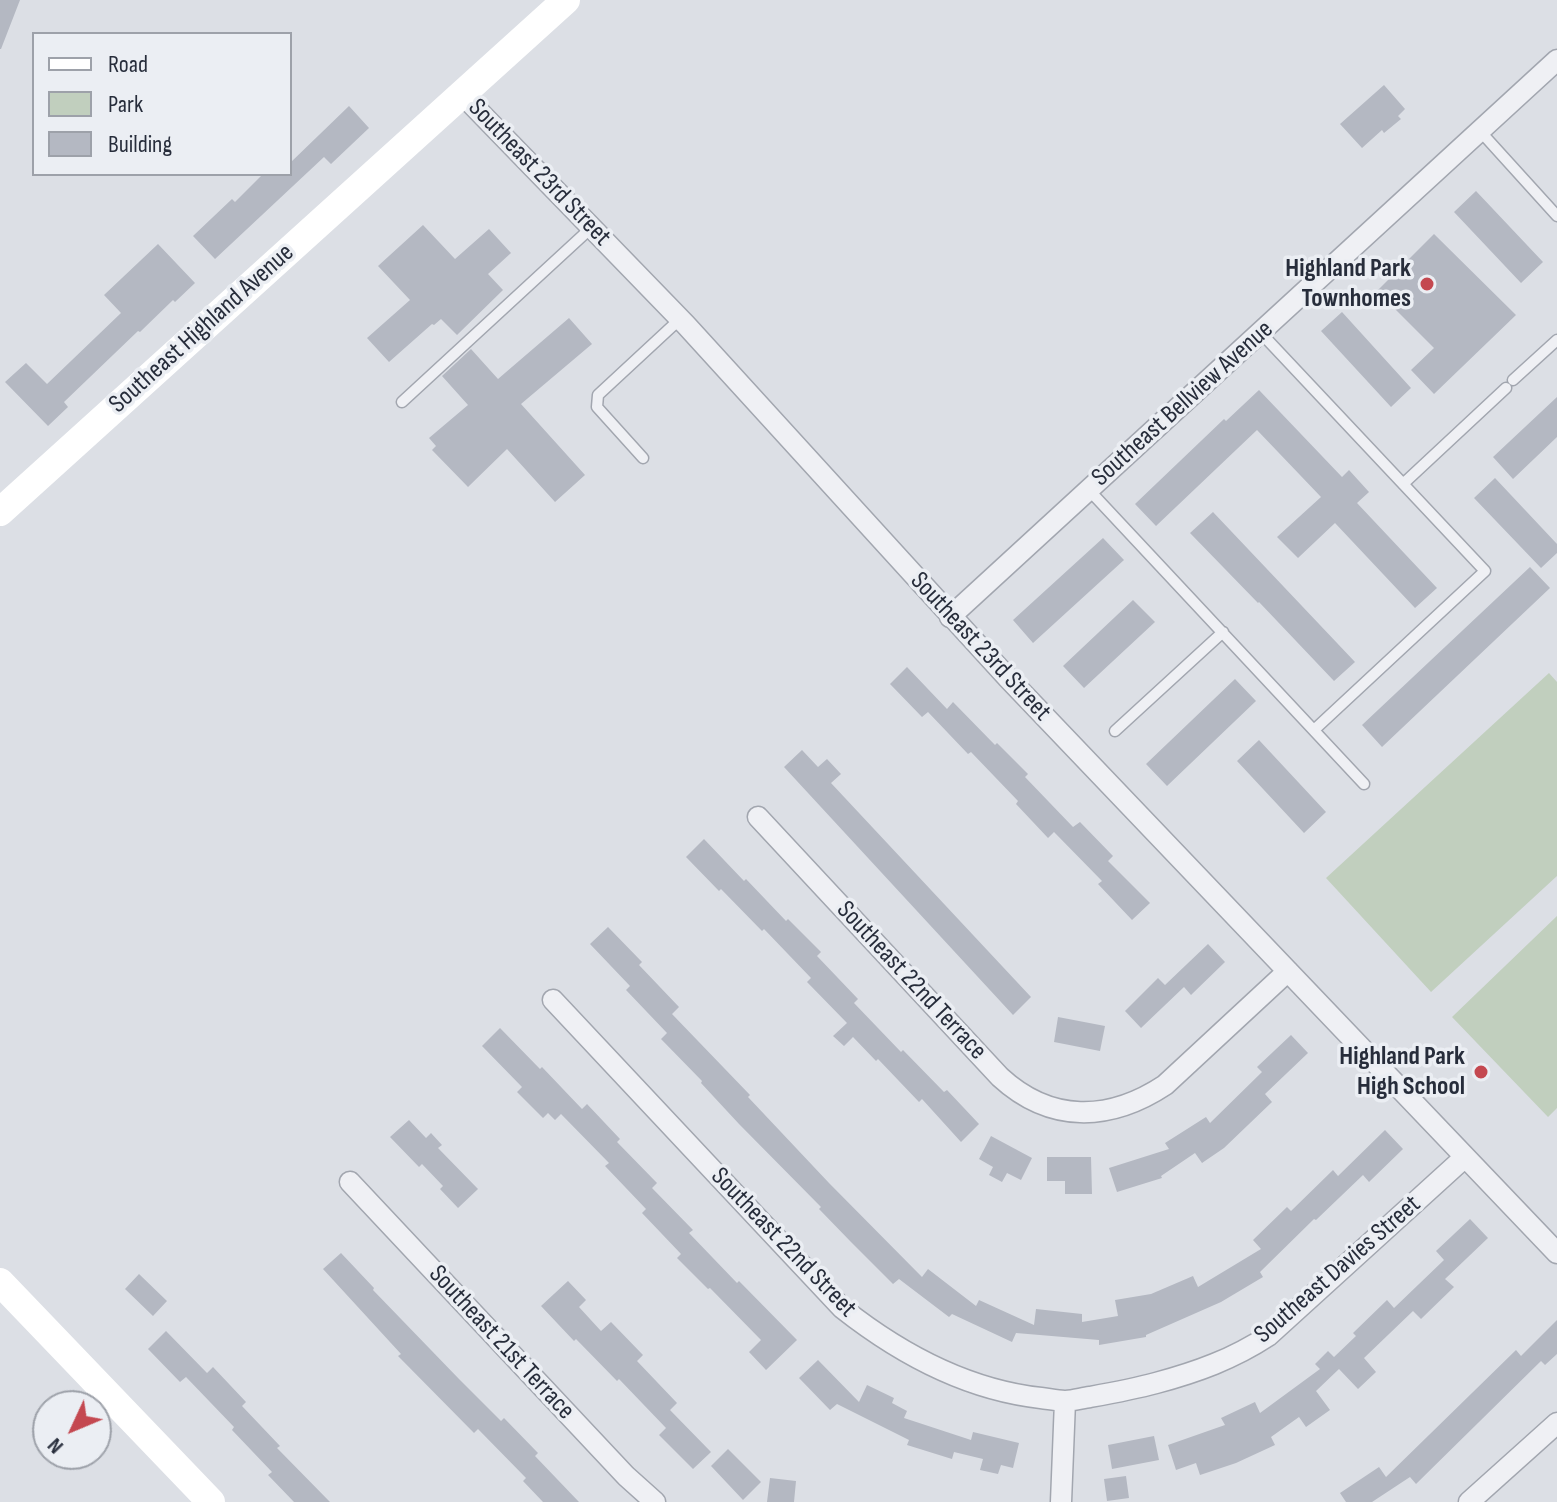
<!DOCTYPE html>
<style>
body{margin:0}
#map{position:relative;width:1557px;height:1502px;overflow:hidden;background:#dcdfe5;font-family:"Sofia Sans Condensed",sans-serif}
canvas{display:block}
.legend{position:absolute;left:32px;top:32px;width:260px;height:144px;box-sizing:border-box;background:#ebeef3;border:2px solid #9da1a9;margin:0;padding:10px 14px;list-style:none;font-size:24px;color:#272d3b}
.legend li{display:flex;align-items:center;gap:16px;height:40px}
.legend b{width:40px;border:2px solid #9da1a9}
.north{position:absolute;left:32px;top:1390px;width:80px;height:80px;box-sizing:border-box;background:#ebeef3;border:2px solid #9da1a9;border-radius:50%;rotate:226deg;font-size:22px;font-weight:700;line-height:32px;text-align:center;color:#272d3b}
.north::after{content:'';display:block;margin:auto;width:28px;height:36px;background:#c44850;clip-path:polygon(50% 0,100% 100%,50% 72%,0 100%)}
</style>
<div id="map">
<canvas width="1557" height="1502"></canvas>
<ul class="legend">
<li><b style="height:10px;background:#fff"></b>Road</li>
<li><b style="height:22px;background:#c1cfbe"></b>Park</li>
<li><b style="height:22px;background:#b4b8c2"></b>Building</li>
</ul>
<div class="north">N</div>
</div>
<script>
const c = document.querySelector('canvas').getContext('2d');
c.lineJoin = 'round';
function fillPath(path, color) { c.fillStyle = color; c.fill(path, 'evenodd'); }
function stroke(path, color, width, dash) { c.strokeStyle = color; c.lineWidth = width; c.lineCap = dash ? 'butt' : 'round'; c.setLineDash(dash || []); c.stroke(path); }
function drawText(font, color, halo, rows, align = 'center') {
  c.font = font + ' "Sofia Sans Condensed",sans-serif'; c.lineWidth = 7; c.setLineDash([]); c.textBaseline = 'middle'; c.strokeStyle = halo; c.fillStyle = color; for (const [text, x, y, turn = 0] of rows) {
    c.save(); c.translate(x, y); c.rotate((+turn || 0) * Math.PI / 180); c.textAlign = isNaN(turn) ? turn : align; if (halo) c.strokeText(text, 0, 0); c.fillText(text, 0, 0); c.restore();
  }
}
const green = new Path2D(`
 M1549,673L1557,682V876L1431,992L1326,878Z
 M1557,916V1108L1548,1117L1452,1017Z`);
const building = new Path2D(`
 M0,0H20L1,49H0Z
 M1384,85L1405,109L1398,116L1401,119L1384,133L1382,130L1362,148L1340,124Z
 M349,106L369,128L331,164L324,157L215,259L193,236L232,199L235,202L263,174H290V163Z
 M1476,191L1543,262L1521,283L1454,212Z
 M423,225L455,259L489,229L511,253L488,274L503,290L457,335L441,319L434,325L432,324L389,362L367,338L410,300L378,266Z
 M1434,234L1516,315L1434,394L1411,370L1434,348L1377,291Z
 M158,244L195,283L175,302L173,300L140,332L138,331L64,402L68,407L48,426L5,382L26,363L47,384L121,313L104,295Z
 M1342,312L1411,388L1391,407L1321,331Z
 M569,318L592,344L521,404L585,475L555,502L507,449L468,487L432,450L436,446L429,438L468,405L442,376L471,349L498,379Z
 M1259,390L1342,477L1349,470L1369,492L1357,503L1437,588L1415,608L1335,523L1298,558L1277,537L1321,497L1257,430L1156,526L1135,504L1224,419L1226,421Z
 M1557,397V437L1513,479L1493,457Z
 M1495,478L1557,544V553L1541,568L1474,498Z
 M1213,512L1355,662L1334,681L1259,602L1258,603L1190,533Z
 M1103,538L1124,560L1033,643L1013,620Z
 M1530,567L1550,588L1382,747L1362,725Z
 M1133,600L1155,622L1084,688L1063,666Z
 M907,667L947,709L953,702L995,745L997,743L1028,774L1025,777L1073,827L1080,822L1113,856L1108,861L1150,903L1132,920L1098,884L1102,881L1054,832L1048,838L1016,804L1018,801L971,752L968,754L928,712L922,717L890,684Z
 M1235,679L1256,701L1167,786L1146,764Z
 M1259,740L1326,812L1304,833L1237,761Z
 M802,750L818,767L827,759L841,774L831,783L1031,997L1013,1015L784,767Z
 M704,839L744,881L746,879L786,921L788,919L821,952L817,956L858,999L854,1003L901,1052L903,1050L944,1092L947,1090L979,1124L961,1142L922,1099L919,1102L878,1059L876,1061L853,1037L844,1046L833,1036L847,1023L807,982L811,978L764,929L762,931L721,889L719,891L686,857Z
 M608,927L642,962L639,965L679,1007L672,1014L750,1095L748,1097L829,1183L922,1277L928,1269L976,1306L979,1300L1034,1325L1036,1309L1082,1314V1322L1118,1316L1115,1300L1151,1294L1193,1276L1198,1287L1261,1249L1253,1240L1287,1207L1291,1211L1333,1170L1338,1176L1385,1130L1403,1149L1369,1182L1363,1175L1316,1220L1314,1219L1260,1272L1263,1277L1221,1302L1146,1335V1337L1099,1345V1340L1016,1333L1012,1342L952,1314L949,1317L899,1279L893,1284L851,1242L819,1209L821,1207L739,1124L701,1083L702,1081L661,1039L667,1033L626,990L630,986L590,944Z
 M1208,944L1225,962L1191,995L1184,987L1141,1028L1125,1011L1158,978L1165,985Z
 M1058,1017L1105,1026L1100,1051L1054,1042Z
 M500,1028L540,1069L542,1067L582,1109L587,1104L620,1139L617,1142L657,1183L652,1188L693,1230L689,1233L737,1283L739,1281L797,1340L766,1370L749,1352L761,1340L710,1288L708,1289L677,1258L681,1254L642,1213L646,1209L605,1166L609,1163L561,1114L555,1120L548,1113L543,1118L517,1092L522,1087L482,1046Z
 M1291,1035L1308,1053L1265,1094L1272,1102L1224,1148L1202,1163L1195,1153L1161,1176L1162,1178L1117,1192L1109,1168L1169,1149L1165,1143L1206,1117L1210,1123L1262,1072L1257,1067Z
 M409,1120L426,1138L431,1133L442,1145L438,1148L478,1189L458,1208L440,1189L443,1186L422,1164L419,1167L390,1137Z
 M991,1136L1032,1158L1021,1180L1007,1173L1002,1182L989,1175L993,1167L979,1159Z
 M1047,1157H1091L1092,1194H1065V1181H1047Z
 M1470,1219L1488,1238L1445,1279L1454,1287L1421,1319L1413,1311L1364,1358L1376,1372L1358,1389L1339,1369L1316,1391L1330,1410L1306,1427L1299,1417L1271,1437L1275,1445L1236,1463L1200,1475L1196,1463L1176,1470L1168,1445L1225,1425L1221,1418L1255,1402L1260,1413L1320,1369L1315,1364L1328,1351L1334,1357L1356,1336L1353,1333L1387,1300L1394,1308L1444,1260L1436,1251Z
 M341,1253L374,1288L373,1290L459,1379L501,1421L504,1418L538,1453L535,1456L579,1502H543L523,1481L526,1478L478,1429L474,1433L398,1356L401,1354L323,1269Z
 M139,1274L167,1301L153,1316L125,1289Z
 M568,1281L586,1300L579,1307L601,1331L611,1322L643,1355L637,1361L677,1403L670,1410L711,1452L693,1469L659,1435L666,1428L619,1379L617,1381L576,1339L574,1341L541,1306Z
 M1557,1320V1354L1545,1365L1541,1361L1416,1484L1410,1477L1372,1502H1346L1340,1493L1379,1467L1386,1477L1516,1350L1521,1356Z
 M166,1331L207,1373L213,1367L246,1402L242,1406L280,1446L277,1448L330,1502H294L268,1475L272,1472L232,1430L234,1427L186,1377L180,1382L148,1349Z
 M818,1360L859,1402L867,1385L894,1398L892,1403L907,1411L904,1418L971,1440L973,1432L1019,1443L1013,1468L1001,1465L998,1474L980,1470L983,1459L954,1452L952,1459L907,1445L909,1440L837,1404L830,1410L799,1378Z
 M1154,1436L1159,1460L1112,1469L1108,1445Z
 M728,1449L761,1482L743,1500L711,1466Z
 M1126,1476L1129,1498L1107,1501L1104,1479Z
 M770,1478L796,1481L794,1502H767Z`);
const lane = new Path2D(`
 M1480,131L1557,216
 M1261,333L1485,571L1314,730
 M1513,380L1557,340
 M402,402L592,227
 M643,458L597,407L598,395L680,319
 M1403,484L1506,388
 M1089,490L1364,784
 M1115,731L1223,632`);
const street = new Path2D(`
 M462,94L686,325L1007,677L1557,1253
 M950,617L1557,60
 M758,817L1000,1077C1050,1123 1109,1122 1165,1085L1288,971
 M553,1000L842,1308C899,1353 968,1390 1041,1398C1049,1399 1058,1401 1065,1401C1073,1401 1082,1398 1090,1397C1112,1393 1134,1389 1156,1383C1197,1372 1233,1359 1268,1336L1465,1157
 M350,1182L626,1476L655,1502
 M1061,1502L1065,1401
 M1469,1502L1557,1423`);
const secondary = new Path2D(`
 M0,512L566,0
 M0,1282L211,1502`);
const markers = [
 [1427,284,8,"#c44850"],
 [1481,1072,8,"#c44850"]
];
const streetNames = [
 ["Southeast 23rd Street",539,173,46],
 ["Southeast Highland Avenue",202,329,-42],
 ["Southeast Bellview Avenue",1183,404,-42],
 ["Southeast 23rd Street",980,647,47],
 ["Southeast 22nd Terrace",911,981,47],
 ["Southeast 22nd Street",783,1243,46],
 ["Southeast Davies Street",1338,1270,-41],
 ["Southeast 21st Terrace",501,1343,47]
];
const poiNames = [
 ["Highland Park",1411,269],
 ["Townhomes",1411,299],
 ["Highland Park",1465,1057],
 ["High School",1465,1087]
];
fillPath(green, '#c1cfbe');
fillPath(building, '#b4b8c2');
stroke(lane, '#a2a6af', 13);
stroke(street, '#a2a6af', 23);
stroke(lane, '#eff0f4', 10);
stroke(street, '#eff0f4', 20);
stroke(secondary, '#fff', 28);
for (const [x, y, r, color] of markers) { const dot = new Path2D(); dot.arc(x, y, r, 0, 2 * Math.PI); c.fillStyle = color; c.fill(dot); stroke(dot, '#ebeef3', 3); }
drawText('26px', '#272d3b', '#ebeef3', streetNames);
drawText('bold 26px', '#272d3b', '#ebeef3', poiNames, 'right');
</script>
